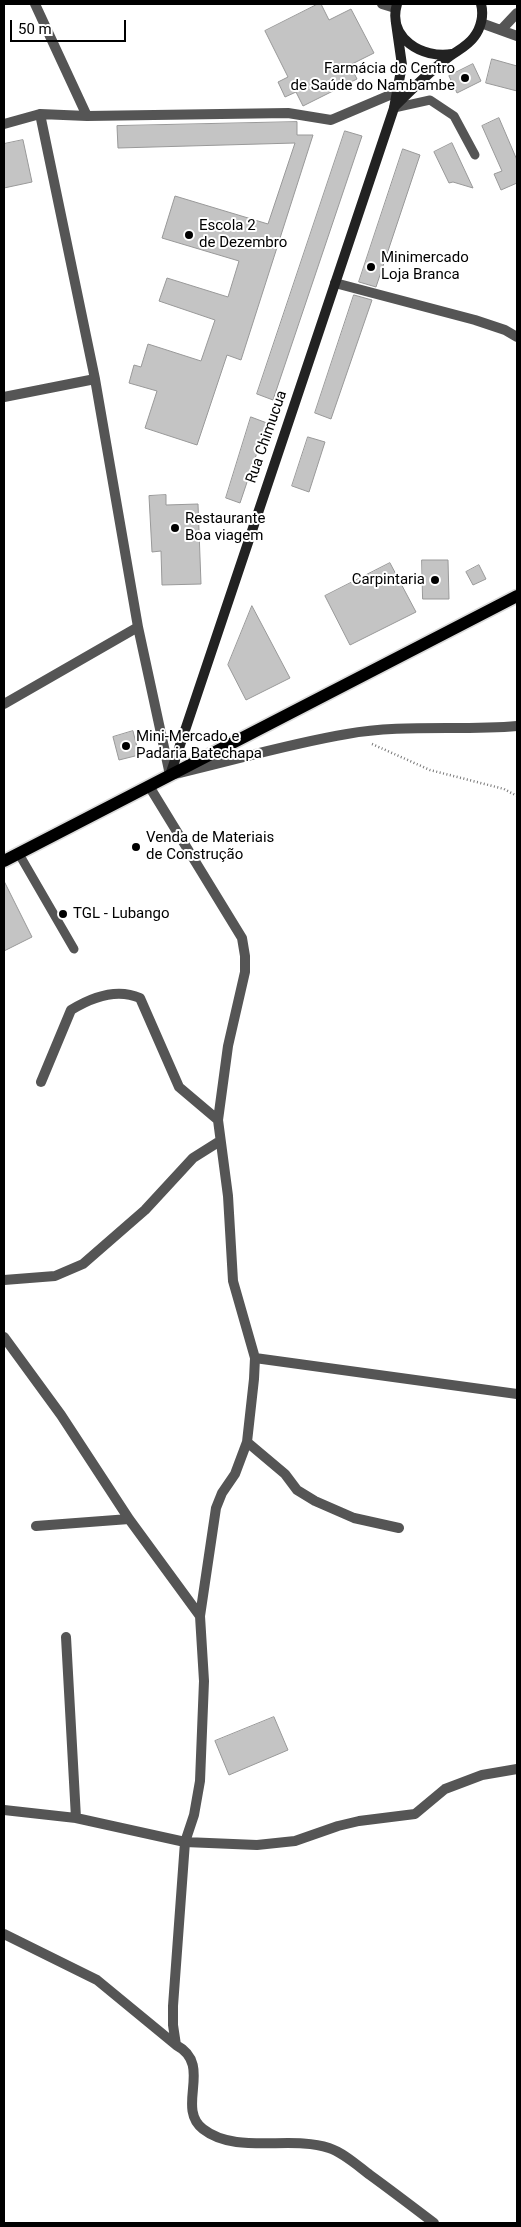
<!DOCTYPE html>
<meta charset="utf-8">
<style>
body{margin:0}
#map{position:relative;width:521px;height:2227px;overflow:hidden;background:#fff;font-family:Roboto,sans-serif}
canvas{display:block}
.frame{position:absolute;inset:0;border:5px solid #000;pointer-events:none}
.scale{position:absolute;left:10px;top:20px;width:116px;height:22px;box-sizing:border-box;border:2px solid #000;border-top:0;padding-left:6px;font-size:15px;line-height:18px;white-space:nowrap;color:#000;-webkit-text-stroke:4px #fff;paint-order:stroke}
</style>
<div id="map">
<canvas width="521" height="2227"></canvas>
<div class="frame"></div>
<div class="scale">50 m</div>
</div>
<script>
const c = document.querySelector('canvas').getContext('2d');
c.lineJoin = 'round';
function fillPath(path, color) { c.fillStyle = color; c.fill(path, 'evenodd'); }
function stroke(path, color, width, dash) { c.strokeStyle = color; c.lineWidth = width; c.lineCap = dash ? 'butt' : 'round'; c.setLineDash(dash || []); c.stroke(path); }
function drawText(font, color, halo, rows, align = 'center') {
  c.font = font + ' Roboto,sans-serif'; c.lineWidth = 4; c.setLineDash([]); c.textBaseline = 'middle'; c.strokeStyle = halo; c.fillStyle = color; for (const [text, x, y, turn = 0] of rows) {
    c.save(); c.translate(x, y); c.rotate((+turn || 0) * Math.PI / 180); c.textAlign = isNaN(turn) ? turn : align; if (halo) c.strokeText(text, 0, 0); c.fillText(text, 0, 0); c.restore();
  }
}
const building = new Path2D(`
 M318,4H321L329,20L351,9L374,53L350,65L357,79L303,106L296,92L285,97L278,82L288,77L265,31Z
 M492,59L517,66V91L486,83Z
 M473,64L481,81L457,93L449,76Z
 M499,118L517,160V183L501,190L494,174L502,171L482,126Z
 M297,122V135H313L241,360L227,355L197,445L145,428L157,391L129,383L134,365L141,367L148,344L201,361L215,320L159,301L167,278L228,297L239,261L162,238L175,196L268,224L295,143L118,148L117,126Z
 M345,131L362,136L273,400L257,394Z
 M23,140L32,182L4,188V144Z
 M452,143L473,188L453,182L449,183L434,152Z
 M403,149L420,155L376,287L359,282Z
 M354,295L372,300L331,419L315,413Z
 M251,417L267,423L240,503L226,498Z
 M308,437L325,442L309,492L292,486Z
 M166,495V505L198,504L201,584L162,585L161,551L152,552L149,496Z
 M422,560H448L449,599H423Z
 M390,563L416,612L350,645L325,596Z
 M479,565L486,579L473,585L466,572Z
 M252,606L290,678L246,700L228,665Z
 M133,731L139,755L119,760L113,737Z
 M4,881L32,937L4,951Z
 M274,1717L288,1750L229,1775L215,1741Z`);
const path = new Path2D(`
 M372,744L430,770L504,789L517,796`);
const lane = new Path2D(`
 M394,108L430,100L454,116L475,155
 M19,854L74,949`);
const street = new Path2D(`
 M35,4L87,116
 M382,4L395,8
 M481,23L517,36
 M501,30L517,13
 M40,114L95,379L138,627L170,775C228,762 287,744 347,734C402,724 462,731 517,726
 M4,124L40,114L87,116L288,113L331,120L397,92
 M335,283L475,320L505,330L517,337
 M4,397L95,379
 M4,704L138,627
 M149,786L242,938L245,956V972L228,1046L218,1120L228,1196L233,1281L255,1358L254,1379L247,1442L235,1474L222,1493L216,1508L200,1616L204,1681L200,1781L194,1815L185,1842L173,2006V2025L176,2045
 M41,1082L71,1010C92,997 117,988 140,998L179,1087L218,1120
 M4,1280L55,1276L83,1264L145,1210L193,1158L220,1141
 M4,1337L61,1415L129,1519L200,1616
 M255,1358L517,1394
 M247,1442L285,1474L297,1490L315,1501L354,1518L399,1528
 M36,1526L129,1519
 M66,1637L76,1818
 M4,1810L76,1818L185,1842L257,1845L295,1841L338,1826L359,1821L415,1814L445,1789L482,1775L517,1769
 M4,1934L97,1980L176,2045C214,2065 175,2107 203,2129C236,2155 291,2135 329,2148C344,2153 358,2166 370,2175C392,2191 413,2207 434,2223`);
const secondary = new Path2D(`
 M397,4C387,38 422,59 452,54
 M394,107C411,90 427,74 446,59C456,51 467,47 474,37C481,28 484,15 481,4
 M170,775L394,108L402,65L396,23`);
const primary = new Path2D(`
 M4,861L517,596`);
const markers = [
 [465,78,5,"#000"],
 [189,235,5,"#000"],
 [371,267,5,"#000"],
 [175,528,5,"#000"],
 [435,580,5,"#000"],
 [126,746,5,"#000"],
 [136,847,5,"#000"],
 [63,914,5,"#000"]
];
const poiNames = [
 ["Farmácia do Centro",455,69,"right"],
 ["de Saúde do Nambambe",455,86,"right"],
 ["Escola 2",199,226],
 ["de Dezembro",199,243],
 ["Minimercado",381,258],
 ["Loja Branca",381,275],
 ["Restaurante",185,519],
 ["Boa viagem",185,536],
 ["Carpintaria",425,580,"right"],
 ["Mini-Mercado e",136,737],
 ["Padaria Batechapa",136,754],
 ["Venda de Materiais",146,838],
 ["de Construção",146,855],
 ["TGL - Lubango",73,914]
];
const streetNames = [
 ["Rua Chimucua",267,437,-71]
];
fillPath(building, '#c4c4c4');
stroke(building, '#999', 1);
stroke(primary, '#dbdbdb', 15);
stroke(path, '#777', 2.5, [1, 2.5]);
stroke(lane, '#555', 9);
stroke(street, '#555', 10);
stroke(secondary, '#222', 10);
stroke(primary, '#000', 12);
for (const [x, y, r, color] of markers) { const dot = new Path2D(); dot.arc(x, y, r, 0, 2 * Math.PI); c.fillStyle = color; c.fill(dot); stroke(dot, '#fff', 2); }
drawText('15px', '#000', '#fff', poiNames, 'left');
drawText('15px', '#000', '#fff', streetNames);
</script>
